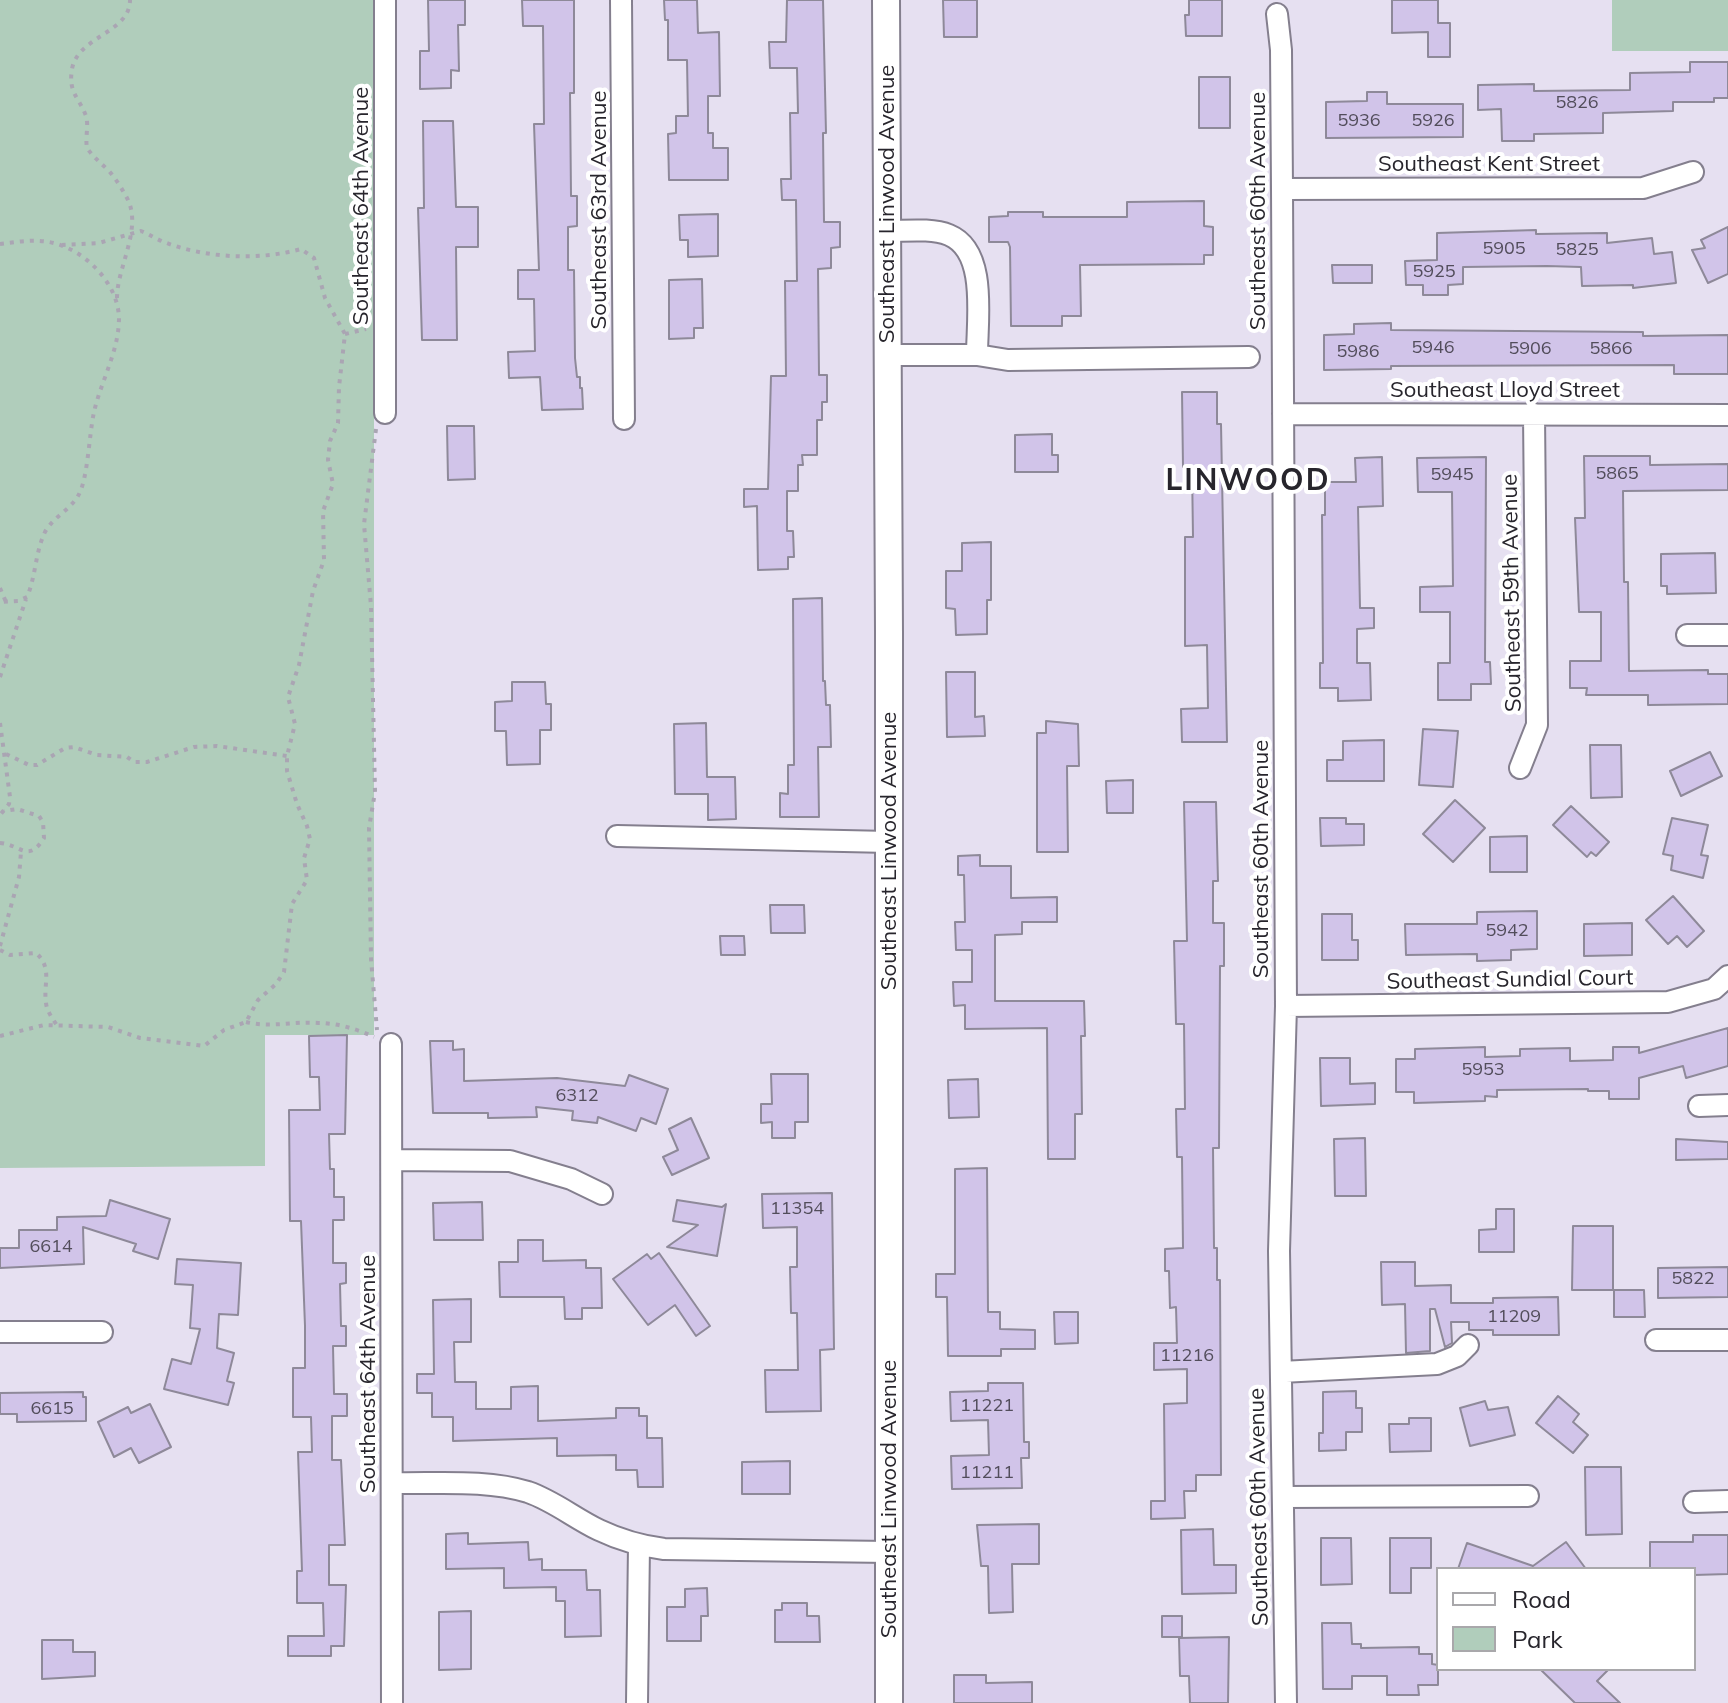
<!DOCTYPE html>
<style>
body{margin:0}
#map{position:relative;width:1728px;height:1703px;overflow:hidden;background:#e6e0f1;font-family:Mulish,sans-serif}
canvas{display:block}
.legend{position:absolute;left:1436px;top:1567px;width:260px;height:104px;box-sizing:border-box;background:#fff;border:2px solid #a9a8ab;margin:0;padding:10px 14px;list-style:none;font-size:24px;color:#27252c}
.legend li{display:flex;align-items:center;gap:16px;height:40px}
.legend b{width:40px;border:2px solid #a9a8ab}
</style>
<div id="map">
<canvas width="1728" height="1703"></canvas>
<ul class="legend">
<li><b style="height:10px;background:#fff"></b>Road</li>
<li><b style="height:22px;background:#b0cdbb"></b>Park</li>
</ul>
</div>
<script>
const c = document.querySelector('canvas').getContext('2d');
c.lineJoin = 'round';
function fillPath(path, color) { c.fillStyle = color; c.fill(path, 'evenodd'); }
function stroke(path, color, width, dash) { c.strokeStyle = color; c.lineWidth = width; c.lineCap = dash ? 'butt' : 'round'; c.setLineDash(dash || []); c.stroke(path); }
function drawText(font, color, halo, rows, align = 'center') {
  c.font = font + ' Mulish,sans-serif'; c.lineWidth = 8; c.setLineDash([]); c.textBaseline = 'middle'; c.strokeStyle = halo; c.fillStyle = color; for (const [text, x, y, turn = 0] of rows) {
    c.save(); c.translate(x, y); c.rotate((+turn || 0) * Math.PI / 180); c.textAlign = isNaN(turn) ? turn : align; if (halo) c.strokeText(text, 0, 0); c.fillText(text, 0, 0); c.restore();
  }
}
const green = new Path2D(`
 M0,0H374V1035H265V1166L0,1168Z
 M1612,0H1728V51H1612Z`);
const building = new Path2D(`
 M428,0H465V25H458L459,71L451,70V88L420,89V51H429Z
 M522,0H574V93H570L571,196H577V226L568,227V270H574L575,358L577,377H580V388H582L583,409L542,410L540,377L509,378L508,352L535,351L534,299H518V270H539L534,124H544L543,26H523Z
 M664,0H697L698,33L719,32L720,96H708V133H713V148H728V180H669L668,134L676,133V116H688L687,60H668V20H665Z
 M787,0H823L826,133H823L824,222H840V247L831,248V268L818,269L819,375H827V402H822V420H817V455H802L803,465H798V491H787V531H793L794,557H788V569L758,570L757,506L744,507V489H768L771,376H786L785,281H797L796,200H782L781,179H791L790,113H798L797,68H770L769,42H786Z
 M943,0H977V37H944Z
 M1189,0H1222V36H1186L1185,15H1189Z
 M1392,0H1438V23H1450V57H1428V32L1392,33Z
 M1690,62H1728V98H1714V102H1673V111L1603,113V133L1534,134V141H1502L1501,109L1478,110V85L1534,84V91L1630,90V73L1690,72Z
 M1199,77H1230V128H1199Z
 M1367,92H1387V104H1463V137L1326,138V102L1367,101Z
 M423,121H453L456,207H478V247H456L457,340H422L418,208H424Z
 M1204,201V226L1213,227V255H1204V264L1080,265L1081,316H1062V326H1011L1010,247L1008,242H989V217L1008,216V212H1043V217H1127V202Z
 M718,214V256L688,257V240H680L679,215Z
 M1728,227V274L1708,283L1692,250L1705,248L1701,240Z
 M1536,230V234L1607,233V243L1652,238L1654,254L1672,252L1676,283L1633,288V285L1582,286L1581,267L1547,266L1463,267V284L1448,285V295H1423V285H1406L1405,261L1437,260V233Z
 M1332,265H1372V283H1333Z
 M702,279L703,328H694V338L669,339V280Z
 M1391,323V330L1643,332V336L1728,335V374H1674V365L1391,366V369L1324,370V335L1354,334V324Z
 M1182,392H1217V424H1221L1227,742H1182L1181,709L1208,708L1207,645L1185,646V537H1193L1192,467H1183Z
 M447,426H474L475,479L448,480Z
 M1052,434V455H1058V472H1015V435Z
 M1584,456H1650V465L1728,464V490L1623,491L1624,582H1628L1629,671L1708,670V674H1728V704L1648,705V695H1586L1587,688H1570V661H1601V612H1579L1575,518H1585Z
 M1382,457L1383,506L1358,507L1360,608H1374V628L1357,629V663H1370L1371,700L1338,701V688H1320V663H1323L1322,515H1325V482H1356L1355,458Z
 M1486,457L1485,662H1490L1491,684H1471V700H1438V663H1450V612H1420V587L1453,586L1452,492H1418L1417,458Z
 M991,542V600H987V634L956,635L955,609L946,608V571H962V543Z
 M1715,553L1716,593L1667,594V586H1661V554Z
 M822,598L823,681H825L826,705H830L831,747H818L819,817H780V793L788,794V765H794L793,599Z
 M946,672H975V717L984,716L985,736L947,737Z
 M512,682H545L546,704H551V730H540V764L507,765L506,731H495V702L512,701Z
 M1046,721L1078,724L1079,766H1067L1068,852H1037V733H1046Z
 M706,723L707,777H735L736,819L708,820V794H675L674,724Z
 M1423,729L1458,731L1453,787L1419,785Z
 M1384,740V781H1327V760H1343V741Z
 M1590,745H1621L1622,797L1591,798Z
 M1710,752L1722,776L1681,796L1670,771Z
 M1133,780V813H1107L1106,781Z
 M1455,800L1485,828L1453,862L1423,834Z
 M1184,802H1216L1218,881H1213V923H1224V966H1220L1219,1148H1213L1214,1248H1217V1280H1220L1221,1475H1196V1491H1184L1185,1518L1151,1519V1501H1165L1164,1404L1187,1403V1369L1154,1370V1343H1177L1176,1307L1170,1308L1169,1271H1165V1249L1183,1248L1182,1157H1177L1176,1109H1185L1184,1024H1176L1174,941H1187Z
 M1571,806L1609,842L1596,856L1591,852L1587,857L1553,825Z
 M1320,818H1346V824H1364V845L1321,846Z
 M1672,818L1708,825L1701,855L1708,856L1703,878L1671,870L1673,856L1663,854Z
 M1527,836V872H1490V837Z
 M980,855V866H1011V898L1057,897V922H1022V934L995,935V1001H1084L1085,1036H1081L1082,1114H1075V1159H1048L1047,1028L965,1029V1005L954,1006L953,982H972V950H956L955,922H965L964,875H958V856Z
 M1673,896L1704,931L1687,947L1677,936L1668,944L1646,920Z
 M770,905H804L805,933H771Z
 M1537,911V949L1511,950V960L1477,961V954L1406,955L1405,924H1477V912Z
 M1322,914H1352V940H1358V960H1322Z
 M1632,923V955L1584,956V924Z
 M720,936H744L745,955H721Z
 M1728,1028V1066L1686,1078L1683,1066L1639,1078V1099H1609V1091H1588V1089L1497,1090V1097L1485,1096V1101L1414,1103V1092H1396V1059H1415V1049L1485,1047V1057L1520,1056V1049L1570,1048V1061L1613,1060V1047H1639V1053Z
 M347,1035L345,1134H329L330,1169H334V1197H344V1220H333V1263H346V1283L340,1284L341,1326H346V1346H333L334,1394H347V1416H332V1460H341L345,1545H329V1585H346L344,1646H331V1656H288V1636H324L323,1603H297V1571H302L298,1452H312L311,1417H293V1368H305V1326L301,1221H290L289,1110H320L319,1077H310L309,1036Z
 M430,1041H453V1050L464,1049V1081L557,1078L625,1086L629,1075L668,1089L656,1124L641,1118L636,1131L598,1117L597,1123L572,1120L573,1111L536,1107L537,1117L488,1118V1113H433Z
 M1320,1058H1350V1084L1375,1083V1104L1321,1106Z
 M771,1074H808V1122H795V1138H772V1122L761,1123V1104H772Z
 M978,1079L979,1117L949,1118L948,1080Z
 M691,1118L709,1158L672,1175L663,1157L678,1150L669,1129Z
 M1365,1138L1366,1196H1335L1334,1139Z
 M1676,1139L1728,1142V1159L1676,1160Z
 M987,1168L988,1312H1000V1329L1035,1330V1349H1001V1356H948L947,1297H936V1274H955V1169Z
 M832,1193L834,1349L820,1350L821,1411L766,1412L765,1370H798L797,1313H791L790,1267H797V1227L763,1228L762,1194Z
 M110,1200L170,1219L158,1259L133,1251L136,1244L83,1227L84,1264L0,1268V1248H19V1230H57V1217L106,1216Z
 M677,1200L722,1207L726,1204L717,1256L667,1247L698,1225L673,1221Z
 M482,1202L483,1240H434L433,1203Z
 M1496,1209H1514V1252H1479V1230L1496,1229Z
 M1573,1226H1613V1290H1572Z
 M518,1240H543V1261L586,1260V1268H601L602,1308H582V1319H565L564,1297H500L499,1262H518Z
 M659,1253L710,1326L696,1336L675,1305L648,1325L613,1279L647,1254L651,1259Z
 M177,1259L241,1263L238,1315L219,1314L217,1348L234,1353L227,1381L234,1383L228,1405L164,1389L172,1359L191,1364L200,1329L190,1328L193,1285L175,1284Z
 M1381,1262H1415V1286L1451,1285V1303H1493V1298L1558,1297L1559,1335H1493V1330H1469V1322H1451L1452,1343L1445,1347L1435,1309H1430V1351L1406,1353L1405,1304L1382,1305Z
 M1728,1267V1297L1658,1298V1268Z
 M1614,1290H1644L1645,1317H1614Z
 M471,1299V1342H454L455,1382H476V1409H511V1387L538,1386V1421L616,1418V1408H639V1416H647V1438H662L663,1487H638L637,1470H616V1455L557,1456V1438L453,1441V1417H432V1393H417V1374H434L433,1300Z
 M1054,1312H1078V1343L1055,1344Z
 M988,1383H1023L1024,1442H1029V1458H1021L1022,1488L952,1489L951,1456L989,1455L988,1420L951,1421L950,1392L988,1391Z
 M1356,1391V1408H1362V1432H1346V1450L1319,1451V1433H1323V1392Z
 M83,1392V1397H86V1421L17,1422V1414H0V1393Z
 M1558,1396L1579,1414L1573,1422L1588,1435L1573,1453L1536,1423Z
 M1485,1401L1488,1410L1508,1407L1515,1435L1470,1446L1460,1408Z
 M150,1404L171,1447L139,1463L131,1448L114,1457L98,1422L128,1407L131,1413Z
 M1409,1418H1431V1451L1390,1452L1389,1424H1409Z
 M790,1461V1494H742V1462Z
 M1585,1467H1621L1622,1534L1586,1535Z
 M1039,1524V1564H1012L1013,1612L989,1613L988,1566H981L977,1525Z
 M1213,1529L1214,1565H1236V1593L1182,1594L1181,1530Z
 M468,1533V1544L528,1542L529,1560L542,1559V1570H586L587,1590H600L601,1636L565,1637V1601H556V1587L504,1588V1568L446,1569V1534Z
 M1693,1535H1728V1574L1694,1575V1569H1650V1542H1693Z
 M1321,1538H1351L1352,1584L1321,1585Z
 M1390,1538H1431V1568H1411V1593H1390Z
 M1566,1542L1586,1569H1458L1467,1543L1533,1566Z
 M707,1588L708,1616H701V1641H667V1607H685V1589Z
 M782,1603H807V1616H819L820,1642H775V1610H782Z
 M471,1611V1669L439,1670V1612Z
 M1162,1616H1182V1637H1162Z
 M1322,1623H1351L1352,1644H1361V1648L1419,1647V1654H1432V1664L1438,1665V1685H1418L1419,1695H1387V1676H1352V1689H1323Z
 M1229,1637L1228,1703H1190L1189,1676H1180L1179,1638Z
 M42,1640H73V1652H95V1676L42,1679Z
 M1540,1669H1609L1597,1681L1620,1703H1575Z
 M954,1675H986V1683L1032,1682V1703H954Z`);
const path = new Path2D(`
 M0,244C16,242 33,239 49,242C83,248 118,282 119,318C119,351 101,381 94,412C89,434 88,480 78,496C69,511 53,517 45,532C35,553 36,576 27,597L18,601L0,602
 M117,298C117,267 143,228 127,198C122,189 116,179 109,171C101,163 93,157 87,148C85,137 89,126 86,116C79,97 68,93 72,69C78,36 130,33 130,0
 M345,334L366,329
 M376,429L364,524L371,606L375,792L369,828L371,959L377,1030
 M0,588L6,602
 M0,677L26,599
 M0,723L10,797L9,804L0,815
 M6,754L29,765H37L65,748L74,747L97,755L127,757L134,762H147L194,747L217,746L287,756
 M0,843C20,844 28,864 44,838L43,822L39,816L17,809L4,811
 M0,946L19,877L21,852
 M0,950L10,955L36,953C53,968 43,984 46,1003C47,1012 53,1019 58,1027
 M246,1022C271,1028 293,1021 318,1023C337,1023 357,1029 374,1037
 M0,1036L44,1025L108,1027L140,1038L204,1046L224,1030L246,1022L258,1000L276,984L284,972L292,904L307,880L304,858L310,839L307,826L297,804L287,771V756L295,724L288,697L299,665L313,591L324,560L323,511L333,484L328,460L330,441L338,423L339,387L345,334L325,298L314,258L301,249C258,261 205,258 164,242C156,239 149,234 141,231L99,243L62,245`);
const minor = new Path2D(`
 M621,0L624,419
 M1277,14L1281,50L1282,189L1286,1006L1279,1251L1286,1703
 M1282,189L1643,188L1693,172
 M888,231C906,231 932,228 949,235C988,251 977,320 977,355H888
 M977,355L1008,360L1249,357
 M385,413V0
 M1283,414L1728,415
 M1687,635H1728
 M1520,768L1537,725L1534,414
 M617,836L889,842
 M1286,1006L1668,1002L1714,989L1728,976
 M391,1044L392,1703
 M1699,1106L1728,1105
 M392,1160L510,1161L571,1179L602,1194
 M0,1332H102
 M1656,1340H1728
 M1281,1372L1437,1364L1457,1356L1468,1345
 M392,1483C436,1484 486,1479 528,1492C554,1501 574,1518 599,1530C620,1540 641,1546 664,1549L889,1552
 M1283,1497L1528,1496
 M1694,1502L1728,1501
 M637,1703L639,1545`);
const major = new Path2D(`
 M886,0L889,631V1703`);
const numberNames = [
 ["5826",1577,103],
 ["5936",1359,121],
 ["5926",1433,121],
 ["5905",1504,249],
 ["5825",1577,250],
 ["5925",1434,272],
 ["5946",1433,348],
 ["5906",1530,349],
 ["5866",1611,349],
 ["5986",1358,352],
 ["5865",1617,474],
 ["5945",1452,475],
 ["5942",1507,931],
 ["5953",1483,1070],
 ["6312",577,1096],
 ["11354",797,1209],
 ["6614",51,1247],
 ["5822",1693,1279],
 ["11209",1514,1317],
 ["11216",1187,1356],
 ["11221",987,1406],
 ["6615",52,1409],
 ["11211",987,1473]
];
const streetNames = [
 ["Southeast Kent Street",1489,164],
 ["Southeast Linwood Avenue",887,204,-90],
 ["Southeast 64th Avenue",361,206,-90],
 ["Southeast 63rd Avenue",599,210,-90],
 ["Southeast 60th Avenue",1258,211,-90],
 ["Southeast Lloyd Street",1505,390],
 ["Southeast 59th Avenue",1512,593,-91],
 ["Southeast Linwood Avenue",889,851,-90],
 ["Southeast 60th Avenue",1261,859,-90],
 ["Southeast Sundial Court",1510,980,-1],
 ["Southeast 64th Avenue",368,1374,-90],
 ["Southeast Linwood Avenue",889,1499,-90],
 ["Southeast 60th Avenue",1259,1507,-91]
];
const districtNames = [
 ["LINWOOD",1248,481]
];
fillPath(green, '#b0cdbb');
fillPath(building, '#d1c4e9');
stroke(building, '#8e8999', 2);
stroke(minor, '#847f8e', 24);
stroke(major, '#847f8e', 30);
stroke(path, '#aaa5b3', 4, [4, 6]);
stroke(minor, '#fff', 20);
stroke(major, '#fff', 26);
drawText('18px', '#524d5b', null, numberNames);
drawText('22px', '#27252c', '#fff', streetNames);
c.letterSpacing = '2px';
drawText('bold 30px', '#27252c', '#fff', districtNames);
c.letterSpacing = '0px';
</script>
